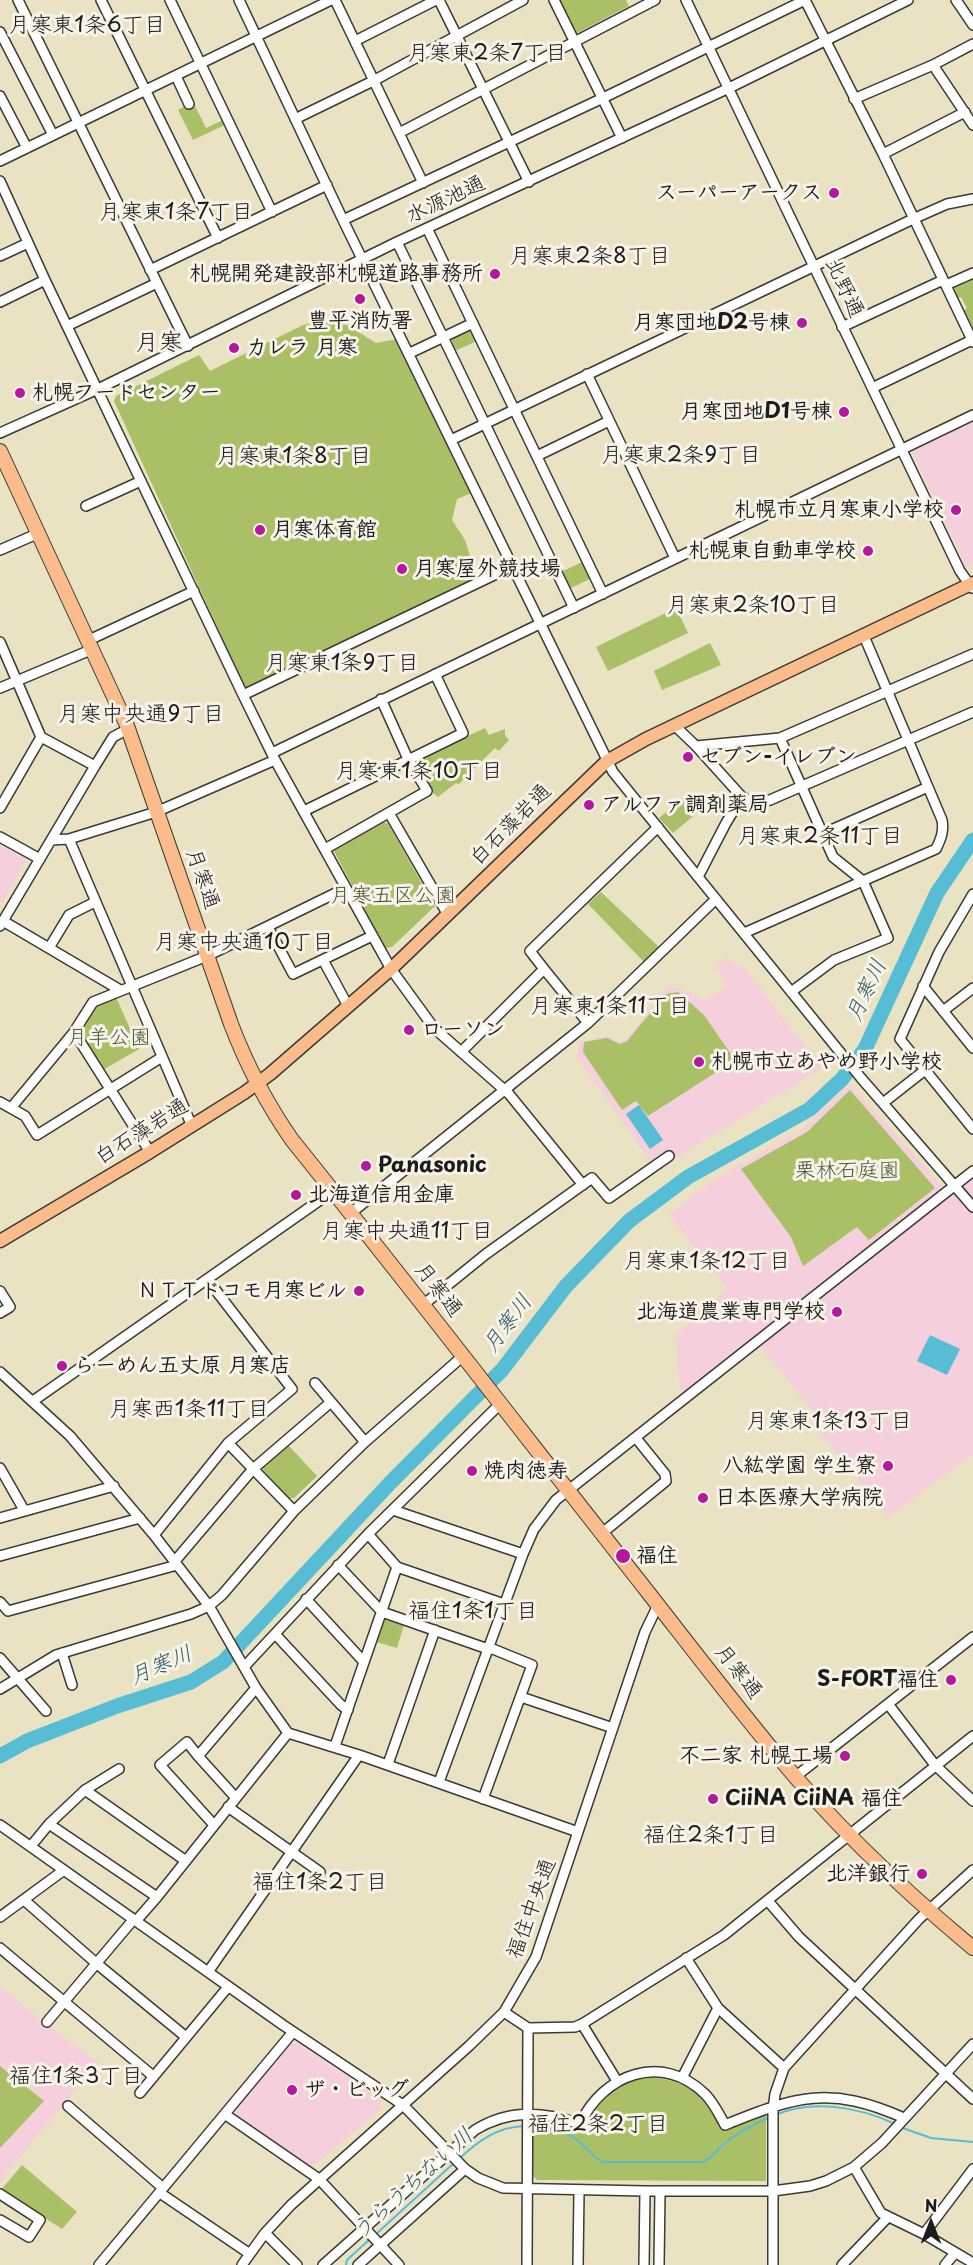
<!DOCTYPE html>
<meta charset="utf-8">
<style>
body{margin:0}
#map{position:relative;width:973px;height:2265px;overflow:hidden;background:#eae3c3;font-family:"Playpen Sans",sans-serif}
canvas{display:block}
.north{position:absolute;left:901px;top:2193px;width:60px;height:60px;-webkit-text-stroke:4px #f7f3e8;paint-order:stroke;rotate:0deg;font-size:16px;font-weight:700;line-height:24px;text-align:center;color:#1c1c1c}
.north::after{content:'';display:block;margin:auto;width:21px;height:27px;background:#1c1c1c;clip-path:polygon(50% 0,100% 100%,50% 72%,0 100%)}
</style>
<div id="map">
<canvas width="973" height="2265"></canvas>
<div class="north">N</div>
</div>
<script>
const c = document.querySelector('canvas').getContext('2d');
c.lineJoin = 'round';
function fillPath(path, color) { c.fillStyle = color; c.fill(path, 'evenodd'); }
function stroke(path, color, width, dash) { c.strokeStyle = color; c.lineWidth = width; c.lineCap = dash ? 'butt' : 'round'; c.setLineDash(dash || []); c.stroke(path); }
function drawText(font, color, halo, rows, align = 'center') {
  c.font = font + ' "Playpen Sans","Klee One",sans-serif'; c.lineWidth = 6; c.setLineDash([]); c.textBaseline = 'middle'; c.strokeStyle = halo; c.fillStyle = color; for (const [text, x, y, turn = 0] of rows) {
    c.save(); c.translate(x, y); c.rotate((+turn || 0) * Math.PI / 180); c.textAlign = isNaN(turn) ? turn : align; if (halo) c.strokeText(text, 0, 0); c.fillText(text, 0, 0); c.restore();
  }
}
const built = new Path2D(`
 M973,422V565L969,567L966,566L913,454L915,449Z
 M0,845L27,860L0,906Z
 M725,958L744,968L822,1068L674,1159L665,1152L650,1161L577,1057L580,1042L606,1036L620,1042L627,1038L669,986L693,994L704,1001L727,987L717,968Z
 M850,1084L951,1196L973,1179V1454L889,1517L816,1428L822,1423L755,1339L681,1394L675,1335L728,1289L669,1215L695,1193L733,1168L801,1130Z
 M0,1986L47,2025L98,2062L0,2182Z
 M297,2043L380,2099L382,2108L315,2165L308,2166L236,2117L234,2108L290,2044Z`);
const green = new Path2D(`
 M559,0H626L629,6L577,33L574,31Z
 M193,102L206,128L223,120L225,125L193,140L178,110Z
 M973,276V327L964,310L967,308L961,297L958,298L953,285Z
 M323,321L347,325L376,343L397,339L472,493L457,499L452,520L465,540L477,578L246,690L114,401L116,396L199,355L210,371L303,325Z
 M468,329L471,330L477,341L455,351L451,337Z
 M582,562L590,579L569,589L561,572Z
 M676,608L688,633L608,671L596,647Z
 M710,643L721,665L662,690L654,671Z
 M485,728L489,735L505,729V735L509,740L499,751L495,748L459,784L456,783L438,797L433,793L418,763L419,759Z
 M690,792L704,807L673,833L659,818Z
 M384,822L388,824L435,906L392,947L385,948L334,851Z
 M601,892L659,947L644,962L588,904Z
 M678,992L704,1015L735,1060L648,1116L636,1101L622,1110L583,1052L584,1042L607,1038L620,1044L627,1041L666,994Z
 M116,997L139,1049L103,1070L80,1034L97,1006Z
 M850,1090L935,1188L869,1240L857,1227L803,1266L791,1237L741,1169L807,1132Z
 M288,1445L317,1476L294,1498H289L263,1470V1467Z
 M383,1619L404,1625L397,1648L376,1642Z
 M0,2066L44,2101L0,2148Z
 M638,2077C681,2077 702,2090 722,2129L766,2112V2181L537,2180L532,2175L531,2119L534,2116L580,2126C598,2101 609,2087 638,2077Z
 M22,2165L77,2212L62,2229L1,2190Z`);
const water = new Path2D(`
 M639,1105L663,1140L650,1149L626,1114Z
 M930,1335L960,1349L947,1375L917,1361Z`);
const stream = new Path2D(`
 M775,2115C813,2099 859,2107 895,2124
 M530,2126C550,2125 570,2132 584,2146C590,2152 594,2157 602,2162H704C715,2155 720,2146 730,2139C743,2130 756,2123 770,2117
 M900,2127L931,2138L973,2142
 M459,2159C478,2141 497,2127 524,2126
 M375,2235L455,2162
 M346,2265L347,2260L370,2239`);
const river = new Path2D(`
 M0,1756L27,1741L117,1706L191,1682L223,1662L390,1483L502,1370L566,1286L629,1221L688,1177L810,1109L842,1079L865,1049L937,893L973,840`);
const minor = new Path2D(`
 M18,0L188,346
 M101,0L218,238
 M170,0L272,212
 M239,0L343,220L613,772L861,1078L973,1207
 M335,0L423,183
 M439,0L529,182
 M554,0L622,138
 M686,0L960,571L972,588
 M805,0L883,154L973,342
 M956,0L973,25
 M0,32L53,135
 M355,41L436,0
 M933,65L973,125
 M176,76L189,104
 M0,96L27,148
 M854,99L933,65L973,44
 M295,119L373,81L523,0
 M399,133L655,0
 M883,154L965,112
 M0,161L331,0
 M0,181L45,280L243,695L275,760L391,969L434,1028L509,1094L583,1185
 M343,220L603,98L805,0
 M427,228L603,594
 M397,242L574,608
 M0,256L28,243
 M150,270L327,185
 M946,285L973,273
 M0,302L45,280
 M67,326L157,283
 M842,327L943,280
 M410,353L473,323
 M587,374L675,558
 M872,388L972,340
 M0,433L98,389L397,242L729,88L908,0
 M451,440L913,219L947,204L973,199
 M537,456L609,421
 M86,506L141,481
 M0,550L39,533
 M89,640L194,591
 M0,642L41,737L95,766L0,926
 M0,688L93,649
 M243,695L513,566
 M674,725L696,746L742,797L753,803L770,800L973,712
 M780,738L833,857L863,881L888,938L834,960L791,992
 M696,746L780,738L973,654
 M272,753L973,415
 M95,766L113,737L128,729
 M0,808L41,737
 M304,811L463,733L435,674
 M389,813L448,915
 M822,834L928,787
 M0,837L40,859
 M69,839L191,1124
 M51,840L69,839L156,812L275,760
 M325,849L427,791L408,759L381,699
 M698,877L726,823L742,797
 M973,894L939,952L900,1039L973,1129
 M3,921L120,990
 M268,927L293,974L372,936
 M744,933L936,849C941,839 944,831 942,820L864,636
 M49,948L69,915L95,902
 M323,960L348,1006
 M544,969L588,1023
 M923,986L973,1048
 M943,1011L973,988
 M74,1032L150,1152
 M461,1052L544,969L530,951L658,827
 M0,1102L25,1116L37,1135L162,1057
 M883,1103L925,1070
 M11,1108L74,1032L93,1002L207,956L346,888
 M351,1213L588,1023L716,899
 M0,1291L10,1307L0,1313
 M423,1305L486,1254L592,1178L609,1198L669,1156
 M0,1372L70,1436L154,1535L209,1606L256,1688L288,1733L359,1755L578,1832
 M315,1383L365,1442
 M33,1401L333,1191
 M228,1443L294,1511
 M0,1468L24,1510
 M393,1510L523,1554
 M0,1518L114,1486
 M368,1534L397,1567L504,1604
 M601,1534L666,1481L665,1474L636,1438
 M154,1535L228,1443L292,1389L207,1279
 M0,1556L140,1518
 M175,1561L253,1469L331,1402
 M338,1565L382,1612L488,1649
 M306,1599L364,1662
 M0,1602L8,1611L177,1565
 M275,1634L341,1705L348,1710
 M62,1653L72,1685
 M0,1658L46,1711
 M244,1667L368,1534L501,1403
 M0,1689L56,1655L191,1614L209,1606L222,1595L294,1511L365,1442L463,1356
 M521,1697L613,1728
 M888,1704L935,1765L973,1801
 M335,1746L397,1567
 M198,1756L236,1798
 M388,1764L435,1630
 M795,1777L973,1637
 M439,1782L523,1554L534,1529L556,1500L973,1171
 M85,1790L186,1861
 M483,1799L532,1665L488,1647
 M228,1807L320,1872
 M49,1824L157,1897
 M0,1825L283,2025L403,2105L465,2169L478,2178L503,2188L645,2191H773L810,2186L826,2181L854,2167L882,2143L973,2044
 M214,1825L160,1765L187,1742L198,1756L256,1688
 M31,1846L49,1824L85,1790L119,1769
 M24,1900L96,1963L186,2037
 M768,1901L799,1937L973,2099
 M0,1917L64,1870
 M136,1921L157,1897L288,1733
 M0,1948L153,2076
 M686,1958L718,2008L784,2068
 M208,1972L359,1755
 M504,2012L528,2028L575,2027L582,2024L724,1935L973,1736
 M47,2022L133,1920
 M582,2024L617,2081
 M682,2078L718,2008
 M140,2093L228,1987
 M68,2106L163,2188
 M226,2115L319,2179L399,2265
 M854,2167L881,2213L924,2234L973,2263
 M160,2193L250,2254
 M0,2194L40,2220L29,2237L0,2220
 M265,2233L297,2265
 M924,2234L973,2169
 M99,2265L293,2032
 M242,2265L265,2233L291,2205L469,2046L504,2012L536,1957L645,1632L658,1605
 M323,2265L475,2130C509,2109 543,2111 580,2124C603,2074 662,2052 705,2094C714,2103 719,2114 725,2125C796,2096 830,2085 904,2118
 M358,2265L465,2169
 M527,2265L528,2028
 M578,2265L579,2191
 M644,2265L645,2191
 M659,2265L660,2191
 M773,2265V2110L775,2094L784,2068L919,1919L973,1870
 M842,2265L888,2217
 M945,2265L955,2253`);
const major = new Path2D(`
 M0,1241L150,1152L244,1093L270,1074L391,969L607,761L646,739L973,583`);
const highway = new Path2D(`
 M0,451L126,723L231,1024C247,1066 267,1104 292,1140C412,1289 529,1441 647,1591C690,1646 732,1701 776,1754C834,1825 902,1889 973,1948`);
const markers = [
 [834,193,6,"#b5179e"],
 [495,274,6,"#b5179e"],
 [360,299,6,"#b5179e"],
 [802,323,6,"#b5179e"],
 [234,348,6,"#b5179e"],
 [20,393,6,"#b5179e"],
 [844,412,6,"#b5179e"],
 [956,510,6,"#b5179e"],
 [260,530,6,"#b5179e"],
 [868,551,6,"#b5179e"],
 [402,569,6,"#b5179e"],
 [688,757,6,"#b5179e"],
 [589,805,6,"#b5179e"],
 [409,1030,6,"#b5179e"],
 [699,1062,6,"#b5179e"],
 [366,1166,6,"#b5179e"],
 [296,1195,6,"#b5179e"],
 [359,1291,6,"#b5179e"],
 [837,1312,6,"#b5179e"],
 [62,1366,6,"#b5179e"],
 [888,1466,6,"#b5179e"],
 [472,1471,6,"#b5179e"],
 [703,1498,6,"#b5179e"],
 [623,1556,8,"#b5179e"],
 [951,1680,6,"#b5179e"],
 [845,1756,6,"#b5179e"],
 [713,1799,6,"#b5179e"],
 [922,1874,6,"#b5179e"],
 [292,2090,6,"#b5179e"]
];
const poiNames = [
 ["スーパーアークス",822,193,"right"],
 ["札幌開発建設部札幌道路事務所",483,274,"right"],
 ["豊平消防署",360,321,"center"],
 ["月寒団地D2号棟",790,323,"right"],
 ["カレラ 月寒",246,348],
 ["札幌フードセンター",32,393],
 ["月寒団地D1号棟",832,412,"right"],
 ["札幌市立月寒東小学校",944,510,"right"],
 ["月寒体育館",272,530],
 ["札幌東自動車学校",856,551,"right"],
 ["月寒屋外競技場",414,569],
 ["セブン-イレブン",700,757],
 ["アルファ調剤薬局",601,805],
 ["ローソン",421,1030],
 ["札幌市立あやめ野小学校",711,1062],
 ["Panasonic",378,1166],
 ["北海道信用金庫",308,1195],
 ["ＮＴＴドコモ月寒ビル",347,1291,"right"],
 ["北海道農業専門学校",825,1312,"right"],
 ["らーめん五丈原 月寒店",74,1366],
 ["八紘学園 学生寮",876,1466,"right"],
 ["焼肉徳寿",484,1471],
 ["日本医療大学病院",715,1498],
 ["福住",636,1556],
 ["S-FORT福住",939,1680,"right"],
 ["不二家 札幌工場",833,1756,"right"],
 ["CiiNA CiiNA 福住",725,1799],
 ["北洋銀行",910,1874,"right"],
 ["ザ・ビッグ",304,2090]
];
const streetNames = [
 ["水源池通",446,200,-25],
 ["北野通",844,288,65],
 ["白石藻岩通",511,825,-45],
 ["月寒通",202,879,71],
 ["白石藻岩通",142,1132,-32],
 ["月寒通",438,1290,52],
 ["月寒通",738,1672,52],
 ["福住中央通",532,1909,-70]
];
const parkNames = [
 ["月寒五区公園",393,896],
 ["月羊公園",109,1038],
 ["栗林石庭園",847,1171]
];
const neighbourhoodNames = [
 ["月寒東1条6丁目",87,26],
 ["月寒東2条7丁目",487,54],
 ["月寒東1条7丁目",176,213],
 ["月寒東2条8丁目",590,257],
 ["月寒東2条9丁目",681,456],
 ["月寒東1条8丁目",294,457],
 ["月寒東2条10丁目",753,606],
 ["月寒東1条9丁目",342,664],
 ["月寒中央通9丁目",141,715],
 ["月寒東1条10丁目",419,772],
 ["月寒東2条11丁目",820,837],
 ["月寒中央通10丁目",244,943],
 ["月寒東1条11丁目",610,1007],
 ["月寒中央通11丁目",407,1232],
 ["月寒東1条12丁目",707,1262],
 ["月寒西1条11丁目",189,1410],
 ["月寒東1条13丁目",829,1422],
 ["福住1条1丁目",473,1612],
 ["福住2条1丁目",711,1836],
 ["福住1条2丁目",320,1883],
 ["福住1条3丁目",76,2077],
 ["福住2条2丁目",598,2125]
];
const waterNames = [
 ["月寒川",867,991,-65],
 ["月寒川",508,1324,-53],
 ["月寒川",161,1666,-23],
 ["うらうちない川",413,2184,-42]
];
const quarterNames = [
 ["月寒",159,343]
];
fillPath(built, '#f5cfdb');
fillPath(green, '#a9c066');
fillPath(water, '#56bdd4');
stroke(stream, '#56bdd4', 2);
stroke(river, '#56bdd4', 15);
stroke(minor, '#3b3a35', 12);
stroke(major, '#3b3a35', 15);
stroke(highway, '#3b3a35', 16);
stroke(minor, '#fff', 9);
stroke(major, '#f9bc8a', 12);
stroke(highway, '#f9bc8a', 14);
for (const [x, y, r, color] of markers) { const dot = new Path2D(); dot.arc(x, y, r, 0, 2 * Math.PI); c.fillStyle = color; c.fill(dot); stroke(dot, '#f7f3e8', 2); }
drawText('bold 21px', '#1c1c1c', '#f7f3e8', poiNames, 'left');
drawText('21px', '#1c1c1c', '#f7f3e8', streetNames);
drawText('21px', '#4d5536', '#f7f3e8', parkNames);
drawText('22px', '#1c1c1c', '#f7f3e8', neighbourhoodNames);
drawText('italic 22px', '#335c66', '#f7f3e8', waterNames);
drawText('24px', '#1c1c1c', '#f7f3e8', quarterNames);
</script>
